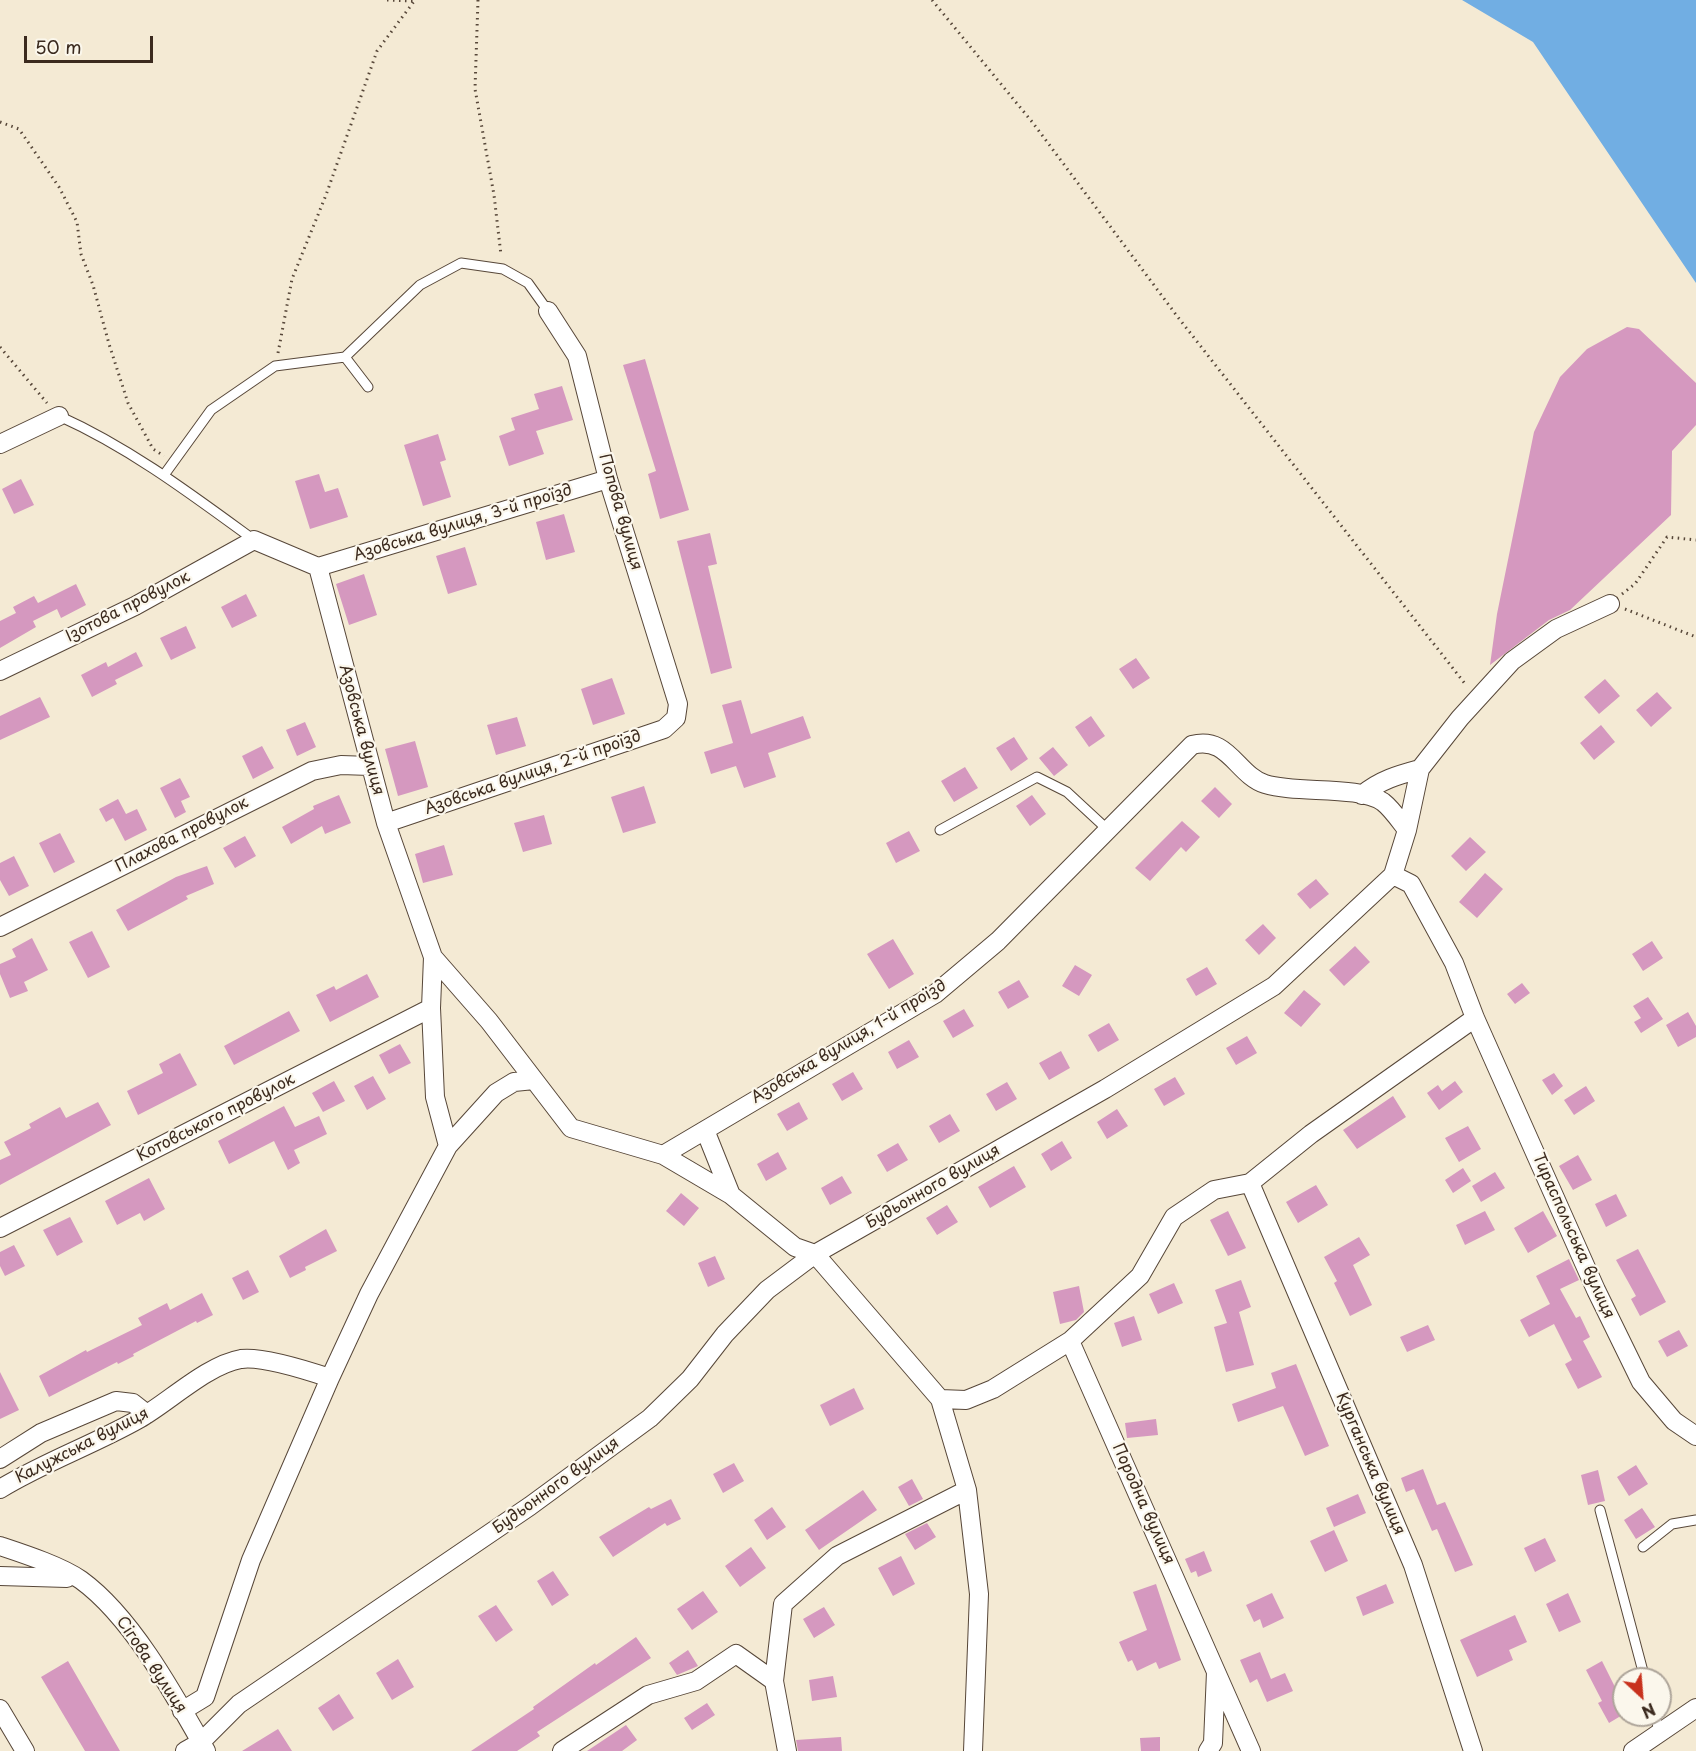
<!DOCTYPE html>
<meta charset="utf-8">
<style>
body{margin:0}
#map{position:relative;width:1696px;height:1751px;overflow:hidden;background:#f4ead4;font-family:"Playpen Sans",sans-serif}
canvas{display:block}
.north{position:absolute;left:1612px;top:1667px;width:60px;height:60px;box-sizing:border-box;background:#fbf7ec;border:2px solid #aea59a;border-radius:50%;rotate:154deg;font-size:16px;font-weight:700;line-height:24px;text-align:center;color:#3b2a1e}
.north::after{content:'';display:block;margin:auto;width:21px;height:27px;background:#c8321e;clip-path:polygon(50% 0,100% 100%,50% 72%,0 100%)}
.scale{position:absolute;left:24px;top:36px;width:129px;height:27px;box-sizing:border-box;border:3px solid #3b2a1e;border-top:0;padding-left:8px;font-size:18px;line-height:21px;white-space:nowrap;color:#3b2a1e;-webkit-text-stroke:4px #fbf7ec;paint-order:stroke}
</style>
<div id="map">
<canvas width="1696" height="1751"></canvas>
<div class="north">N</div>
<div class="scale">50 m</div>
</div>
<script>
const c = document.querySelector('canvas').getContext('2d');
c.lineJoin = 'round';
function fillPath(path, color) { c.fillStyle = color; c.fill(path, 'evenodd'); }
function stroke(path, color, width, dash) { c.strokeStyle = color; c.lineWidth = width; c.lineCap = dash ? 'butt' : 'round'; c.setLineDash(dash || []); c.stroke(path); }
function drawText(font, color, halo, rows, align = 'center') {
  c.font = font + ' "Playpen Sans",sans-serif'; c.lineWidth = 4.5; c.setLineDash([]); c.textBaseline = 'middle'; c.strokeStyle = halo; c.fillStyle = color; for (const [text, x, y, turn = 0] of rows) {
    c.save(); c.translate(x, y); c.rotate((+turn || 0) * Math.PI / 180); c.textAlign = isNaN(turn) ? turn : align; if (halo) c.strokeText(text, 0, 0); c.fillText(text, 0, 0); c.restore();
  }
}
const water = new Path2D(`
 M1462,0H1696V283L1533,42Z`);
const building = new Path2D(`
 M1627,327L1639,329L1696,383V425L1672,451L1671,515L1570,610L1549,620L1490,665L1497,614L1534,432L1560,377L1587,349Z
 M645,359L689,510L660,519L648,474L656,471L623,365Z
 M562,386L573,420L536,431L544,454L509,466L499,436L515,430L511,418L539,409L534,394Z
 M438,434L446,460L440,462L451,497L423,506L404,445Z
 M319,474L325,492L338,488L348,517L310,529L295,481Z
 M21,479L34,505L14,514L2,489Z
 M564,514L575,552L546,560L536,522Z
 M710,533L717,564L708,566L732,668L711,674L677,541Z
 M465,547L477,585L448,594L436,556Z
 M364,574L377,615L349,625L336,584Z
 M76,584L86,605L61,618L57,609L33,621L36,627L0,648V621L16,613L13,607L34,596L38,603Z
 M246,594L257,616L232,628L221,607Z
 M186,626L196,648L171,660L160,638Z
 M136,652L143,666L115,680L117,684L92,697L81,675L106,662L108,667Z
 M1136,658L1150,678L1133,689L1119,669Z
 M612,678L625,714L593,725L581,689Z
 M1605,679L1620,696L1599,714L1584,697Z
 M1657,692L1672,708L1651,727L1636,710Z
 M40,697L50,717L0,740V716Z
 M741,700L751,734L803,716L811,738L768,753L776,777L744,788L736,766L711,774L704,752L733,743L722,705Z
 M1091,716L1105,736L1089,747L1075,727Z
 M517,717L526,746L496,755L487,725Z
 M305,722L316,747L297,756L286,730Z
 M1601,725L1615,742L1594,760L1580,743Z
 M1014,737L1028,759L1011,771L996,748Z
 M415,741L428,787L398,796L385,749Z
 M262,746L274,768L253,779L242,756Z
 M1053,747L1068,765L1054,776L1039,758Z
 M965,767L978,788L954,802L941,781Z
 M180,778L190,797L181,801L186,812L175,818L160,788Z
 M644,786L656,823L623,833L611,797Z
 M1215,787L1232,804L1219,818L1201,801Z
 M339,795L351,823L325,834L322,826L291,844L282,827L314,809L313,806Z
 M1032,795L1046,814L1030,826L1016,806Z
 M118,799L126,814L137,809L147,830L125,841L113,818L106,822L99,809Z
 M544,815L552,844L523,852L514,823Z
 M1182,821L1200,837L1186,852L1181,847L1150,881L1135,868Z
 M909,831L920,851L896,863L886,843Z
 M60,833L75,862L54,873L39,843Z
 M245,836L256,856L235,868L223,848Z
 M1470,837L1486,852L1466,871L1451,856Z
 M444,845L453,875L423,883L415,854Z
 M14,856L29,886L9,896L0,880V863Z
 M207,866L214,884L186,896L188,899L128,931L116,910L176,877Z
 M1485,873L1503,889L1477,918L1459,902Z
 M1316,879L1329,894L1310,909L1297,894Z
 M1263,924L1276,938L1259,955L1245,940Z
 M92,931L110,967L88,978L69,942Z
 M32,938L48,970L24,982L28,991L10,998L0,974V964L16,957L12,949Z
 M893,939L914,974L889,989L867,954Z
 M1652,941L1663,958L1643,971L1632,954Z
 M1355,946L1370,962L1344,986L1329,970Z
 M1075,965L1092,975L1079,996L1062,986Z
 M1207,967L1217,984L1196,996L1186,979Z
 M367,974L379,997L330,1022L316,995L334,986L336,990Z
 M1019,980L1029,997L1008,1009L998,992Z
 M1522,983L1530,993L1515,1004L1507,994Z
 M1304,990L1321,1004L1301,1027L1284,1013Z
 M1648,997L1663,1019L1641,1033L1634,1022L1641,1018L1633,1006Z
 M964,1009L974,1026L953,1038L943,1021Z
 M289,1011L300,1031L234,1065L224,1046Z
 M1688,1012L1696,1026V1037L1678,1047L1666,1025Z
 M1109,1023L1119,1040L1098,1052L1088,1035Z
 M1247,1036L1257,1053L1236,1065L1226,1048Z
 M909,1040L919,1057L897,1069L888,1052Z
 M400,1044L411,1063L389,1074L379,1055Z
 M1061,1051L1070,1068L1049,1080L1039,1063Z
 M180,1053L197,1085L138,1115L127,1091L163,1073L159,1064Z
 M853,1072L863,1089L842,1101L832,1084Z
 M1554,1073L1563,1086L1552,1095L1542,1080Z
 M373,1076L386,1099L367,1110L354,1086Z
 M1175,1077L1185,1094L1164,1106L1154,1089Z
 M334,1081L345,1101L323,1112L312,1093Z
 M1455,1081L1463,1092L1439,1110L1427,1093L1438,1085L1442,1091Z
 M1007,1082L1017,1099L996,1111L986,1094Z
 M1586,1086L1595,1101L1574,1115L1564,1100Z
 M1393,1096L1406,1117L1357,1149L1343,1130Z
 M98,1102L111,1125L0,1185V1160L11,1155L4,1142L31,1128L29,1124L60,1107L66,1118Z
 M799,1102L808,1119L787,1131L777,1114Z
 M284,1106L295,1127L319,1116L327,1134L294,1150L300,1163L288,1170L274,1141L229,1164L218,1141Z
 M1117,1109L1128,1126L1107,1139L1097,1122Z
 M950,1114L960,1131L939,1143L929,1126Z
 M1468,1126L1481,1149L1459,1162L1445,1138Z
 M1062,1141L1072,1158L1051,1171L1041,1154Z
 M898,1143L908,1160L887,1172L877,1155Z
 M778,1152L787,1169L766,1181L757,1164Z
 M1578,1155L1592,1180L1573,1190L1559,1166Z
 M1014,1166L1026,1187L990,1208L978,1187Z
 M1463,1168L1471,1181L1453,1193L1445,1180Z
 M1495,1172L1505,1188L1481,1202L1472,1186Z
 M842,1176L852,1193L830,1205L821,1188Z
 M149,1178L165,1209L144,1221L140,1213L117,1225L105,1201Z
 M1316,1185L1328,1205L1298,1223L1286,1202Z
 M681,1193L699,1208L684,1226L666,1211Z
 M1616,1194L1627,1216L1606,1227L1595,1204Z
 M947,1205L958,1222L937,1235L926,1218Z
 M1228,1211L1246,1248L1228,1256L1210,1220Z
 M1485,1211L1495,1230L1465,1245L1456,1225Z
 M1543,1211L1557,1236L1528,1253L1514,1228Z
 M70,1217L83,1242L57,1256L43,1230Z
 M326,1229L337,1251L305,1267L306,1270L290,1278L279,1256Z
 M1359,1237L1370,1255L1353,1265L1372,1305L1350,1316L1334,1283L1337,1281L1324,1257Z
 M14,1245L25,1266L5,1276L0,1266V1252Z
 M1638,1249L1666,1302L1640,1316L1631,1299L1636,1296L1616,1260Z
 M715,1256L725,1279L708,1287L698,1263Z
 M1569,1259L1579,1280L1560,1289L1576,1318L1580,1316L1590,1337L1583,1341L1602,1377L1578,1389L1565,1364L1572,1360L1554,1324L1529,1337L1520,1320L1550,1304L1536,1276Z
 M248,1270L259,1292L243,1300L232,1278Z
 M1241,1280L1251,1307L1239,1312L1254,1365L1226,1372L1214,1327L1227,1323L1215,1290Z
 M1174,1283L1183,1303L1158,1314L1149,1294Z
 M1079,1286L1084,1312L1076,1320L1060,1324L1053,1292Z
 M202,1293L213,1315L197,1323L196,1321L133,1354L134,1356L118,1364L117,1362L49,1397L39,1376L86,1350L87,1352L142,1325L138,1318L167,1303L170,1310Z
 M1134,1316L1142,1340L1122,1347L1114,1323Z
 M1428,1325L1435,1340L1407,1352L1400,1337Z
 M1679,1330L1688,1346L1667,1357L1658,1341Z
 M1296,1364L1329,1446L1305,1456L1283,1406L1238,1422L1232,1404L1276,1388L1271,1373Z
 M0,1372L19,1410L0,1419Z
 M854,1388L864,1409L830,1426L820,1405Z
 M1156,1419L1158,1435L1127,1438L1125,1423Z
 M734,1463L744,1481L723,1493L713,1474Z
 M1636,1465L1648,1484L1629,1496L1617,1477Z
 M1423,1469L1437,1505L1445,1502L1473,1565L1455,1572L1437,1529L1432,1531L1414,1489L1406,1492L1401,1478Z
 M1598,1470L1605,1501L1588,1505L1581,1475Z
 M912,1479L923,1499L909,1506L898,1487Z
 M863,1490L877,1510L819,1550L805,1530Z
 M1358,1494L1366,1513L1334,1527L1326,1508Z
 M671,1499L681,1519L667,1526L665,1523L613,1557L599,1537L649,1507L651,1509Z
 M772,1507L786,1527L767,1540L754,1520Z
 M1642,1508L1655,1527L1636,1539L1624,1520Z
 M927,1523L936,1537L915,1550L905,1534Z
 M1334,1530L1348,1561L1325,1572L1310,1541Z
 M1545,1538L1556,1561L1535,1572L1524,1548Z
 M751,1547L766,1568L740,1587L725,1566Z
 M1204,1551L1212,1571L1198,1577L1196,1571L1191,1573L1185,1559Z
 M901,1556L915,1584L893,1596L878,1568Z
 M553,1571L569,1595L552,1606L537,1581Z
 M1156,1584L1181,1660L1159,1669L1156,1662L1137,1671L1132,1660L1128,1662L1119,1642L1147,1630L1133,1592Z
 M1386,1584L1394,1603L1363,1616L1356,1597Z
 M703,1591L718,1612L692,1630L677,1609Z
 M1272,1593L1284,1618L1263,1628L1260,1619L1254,1622L1246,1605Z
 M1568,1593L1581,1622L1559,1632L1546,1604Z
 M496,1605L513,1630L496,1642L478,1616Z
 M824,1607L835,1625L814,1638L803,1619Z
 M1515,1615L1527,1642L1509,1650L1513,1660L1477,1677L1460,1640Z
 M636,1637L651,1658L537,1732L540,1736L517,1751H471L534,1709L533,1707L595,1663L596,1665Z
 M688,1650L698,1666L677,1675L669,1663Z
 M1260,1652L1271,1679L1285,1673L1293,1691L1267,1702L1257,1679L1250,1683L1240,1660Z
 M398,1659L414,1687L392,1700L376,1673Z
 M68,1661L120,1751H85L41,1677Z
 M1602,1661L1618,1693L1624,1689V1714L1609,1723L1598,1703L1602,1701L1586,1670Z
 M833,1676L837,1697L812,1701L809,1680Z
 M339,1694L354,1718L333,1731L318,1708Z
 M707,1703L715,1715L692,1730L684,1718Z
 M626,1725L637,1740L622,1751H587Z
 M278,1729L292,1751H242Z
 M841,1737L842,1751H798L796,1740Z
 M1160,1737V1751H1141L1140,1738Z`);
const path = new Path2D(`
 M387,0L414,1
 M478,0L475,89L494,195L501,255
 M932,0L1033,123L1177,316L1466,685
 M0,122L19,129L59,187L77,222L81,254L93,285L109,344L128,403L153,449L164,456
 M0,347L47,403
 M278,353L292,279L326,195L377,51L415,0
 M1622,594L1635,584L1667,537L1696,540
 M1625,609L1696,637`);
const service = new Path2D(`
 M345,357L368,387
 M59,416C130,448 191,494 254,540
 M164,475L211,410L275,366L345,357L420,285L461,263L503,269L528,283L548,311
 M940,830L1037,777L1067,792L1108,830
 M1600,1510L1645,1679
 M1643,1547L1672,1524L1696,1520
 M1655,1715L1659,1731`);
const minor = new Path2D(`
 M0,444L59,416
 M318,567L608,479
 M0,671L135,606L254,540L318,567L386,823L433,957L489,1021L571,1128L663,1155L731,1195L795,1247L815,1254L940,1399L967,1490L979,1594L973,1751
 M1362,795C1380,780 1398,775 1420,769
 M386,823L664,729L676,718L678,704L608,479L577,356L548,311
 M1393,875L1411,884L1454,963L1475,1018L1596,1290L1641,1382L1674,1421L1696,1436
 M0,927L312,771L341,765L370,766
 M705,1130L731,1195
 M448,1146L496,1093L514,1082L534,1080
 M663,1155L935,994L998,941L1192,745C1228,735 1237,775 1265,784C1297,794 1358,785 1383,802C1392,809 1400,821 1407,830
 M1250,1183L1413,1565L1473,1751
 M0,1228L431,1008
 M1070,1341L1251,1751
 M940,1399L966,1400L993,1389L1070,1341L1140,1276L1174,1217L1214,1190L1250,1183L1311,1134L1475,1018
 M0,1459L41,1433L116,1401L133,1403L147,1414
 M0,1489C44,1462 93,1445 139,1419C169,1402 207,1365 241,1359C262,1356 309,1371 330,1378
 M0,1546C24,1554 61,1566 81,1580C132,1617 175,1696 206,1751
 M0,1576L67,1578
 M774,1681L787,1751
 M0,1709L25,1751
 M182,1711L205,1697L251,1560L330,1378L369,1294L448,1146L435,1097L431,1008L433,957
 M185,1751L201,1742L239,1704L530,1506L650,1418L690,1379L725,1334L767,1290L815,1254L1105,1089L1274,986L1393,875L1407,830L1420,769L1460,718L1512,661L1556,629L1610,604
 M562,1751L648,1695L696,1681L736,1654L774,1681L783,1604L837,1556L967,1490
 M1208,1751L1213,1743L1216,1672
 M1633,1751L1696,1708`);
const streetNames = [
 ["Попова вулиця",620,512,74],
 ["Азовська вулиця, 3-й проїзд",463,523,-17],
 ["Ізотова провулок",128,607,-27],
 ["Азовська вулиця",361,730,75],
 ["Азовська вулиця, 2-й проїзд",533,773,-19],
 ["Плахова провулок",182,835,-27],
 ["Азовська вулиця, 1-й проїзд",849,1042,-31],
 ["Котовського провулок",216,1118,-27],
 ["Будьонного вулиця",933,1187,-30],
 ["Тираспольська вулиця",1573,1236,66],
 ["Калужська вулиця",82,1446,-27],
 ["Курганська вулиця",1370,1464,67],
 ["Будьонного вулиця",556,1486,-36],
 ["Породна вулиця",1143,1504,66],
 ["Сігова вулиця",151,1665,56]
];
fillPath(water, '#71aee3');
fillPath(building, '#d598bf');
stroke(service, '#574739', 11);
stroke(minor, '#574739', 20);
stroke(path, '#574739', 3, [1.5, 4.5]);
stroke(service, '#fff', 9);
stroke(minor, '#fff', 18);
drawText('16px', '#3b2a1e', '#fbf7ec', streetNames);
</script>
